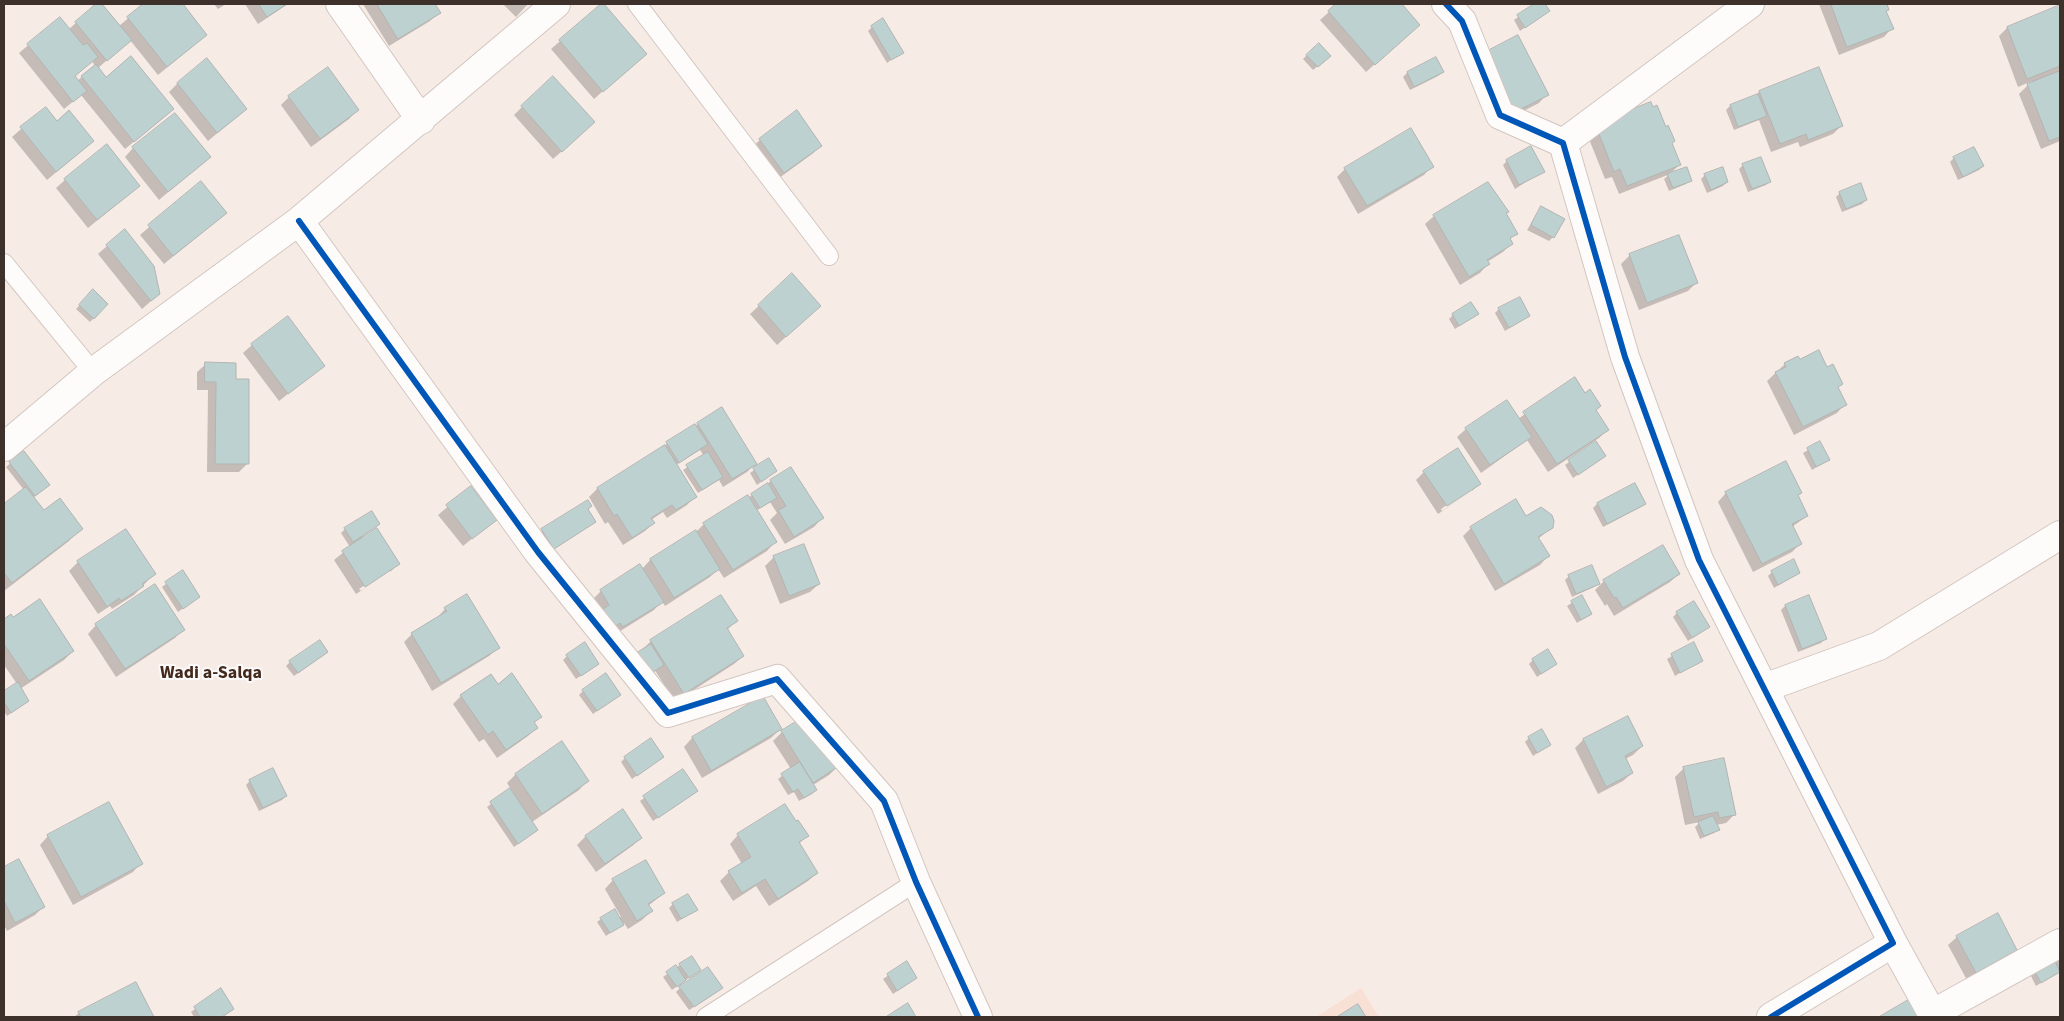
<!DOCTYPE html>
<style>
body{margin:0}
#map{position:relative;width:2064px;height:1021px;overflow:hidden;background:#f7ebe5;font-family:"Source Sans 3",sans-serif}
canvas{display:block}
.frame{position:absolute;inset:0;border:5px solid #3e302a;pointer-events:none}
</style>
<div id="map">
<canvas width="2064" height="1021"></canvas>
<div class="frame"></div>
</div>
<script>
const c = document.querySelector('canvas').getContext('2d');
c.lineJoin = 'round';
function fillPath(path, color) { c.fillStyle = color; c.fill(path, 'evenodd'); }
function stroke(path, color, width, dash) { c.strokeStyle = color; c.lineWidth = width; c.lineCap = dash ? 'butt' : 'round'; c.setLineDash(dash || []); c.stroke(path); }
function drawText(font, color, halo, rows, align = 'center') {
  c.font = font + ' "Source Sans 3",sans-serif'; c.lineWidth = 4; c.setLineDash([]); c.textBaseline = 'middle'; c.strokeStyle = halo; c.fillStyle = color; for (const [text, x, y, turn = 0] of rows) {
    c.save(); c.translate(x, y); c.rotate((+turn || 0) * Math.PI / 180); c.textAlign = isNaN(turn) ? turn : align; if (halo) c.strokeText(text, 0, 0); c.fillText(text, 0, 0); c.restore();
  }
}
const built = new Path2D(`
 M1361,988L1379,1017H1316Z`);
const shadow = new Path2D(`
 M98,4H101L119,26L145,4H181L206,35L158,75L130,40L98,68L106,79L164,117L125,149L81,95L64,109L19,53L60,18L69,29ZM92,61L95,66L77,81L74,77Z
 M214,4H226L218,9Z
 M245,4H288L258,24Z
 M363,4H425L426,6L433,4L439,12L430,21L389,46Z
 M503,4H528L516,17Z
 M603,4L645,54L594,99L551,49Z
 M1338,4H1400L1418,25L1366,72L1320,20Z
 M1536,4H1543L1548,11L1520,31L1514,20Z
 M1819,4H1886L1888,9L1885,12L1892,28L1884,37L1839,55Z
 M2060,7V141L2041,149L2019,94L2032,81L2018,87L1999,36L2007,28Z
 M872,27L902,52L887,63L868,31Z
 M1307,55L1325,60L1313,70L1303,59Z
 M1483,55L1547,94L1539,103L1504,121Z
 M1436,59L1442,72L1438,76L1410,90L1403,77L1407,73Z
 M178,83L246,109L208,141L169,92Z
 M1759,92L1841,126L1833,134L1800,147L1798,142L1771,152L1759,120L1734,130L1726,110L1730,106L1754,97Z
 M289,97L357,110L349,119L311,147L281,105Z
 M522,107L585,131L553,159L514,115Z
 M45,108L56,123L93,141L47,180L12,137Z
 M1652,109L1679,165L1669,175L1690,180L1686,184L1669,191L1664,179L1670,174L1619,194L1612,177L1605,179L1587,134Z
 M760,140L820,146L812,154L775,181L751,148Z
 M133,148L209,157L159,200L125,157Z
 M1954,158L1983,166L1979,170L1958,180L1950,162Z
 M1507,161L1543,171L1515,189L1503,165Z
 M1743,165L1770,181L1766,185L1748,192L1739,169Z
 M1432,166L1424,175L1358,214L1337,177L1345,169Z
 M1705,175L1727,182L1723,186L1707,193L1701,179Z
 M65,180L139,186L88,228L56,188Z
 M201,182L226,213L164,264L140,235Z
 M1840,193L1866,200L1862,204L1842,212L1836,197Z
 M1541,208L1553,237L1549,241L1527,230Z
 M1505,214L1516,233L1509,240L1511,244L1503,252L1487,262L1488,264L1480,273L1460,285L1425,224L1434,216Z
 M1678,236L1696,283L1688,291L1639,310L1621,264L1629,256Z
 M107,246L159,294L142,309L98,254Z
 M792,275L811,314L777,345L750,314Z
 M93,291L107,304L90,322L76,309Z
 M1499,309L1528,316L1505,331L1495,313Z
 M1477,314L1455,329L1449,319L1453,315Z
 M252,345L323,366L279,401L243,353Z
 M1800,361L1827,368L1841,384L1837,388L1845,404L1837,413L1794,435L1767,381L1785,364Z
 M206,364L235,380L247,464L239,472H207L208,390H197V372Z
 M1575,379L1607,430L1599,438L1548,472L1527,440L1481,473L1457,437L1466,429L1518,419Z
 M721,409L755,464L747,472L723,487L719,480L698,493L683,470L704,456L700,450L676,465L695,496L687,505L667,518L663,512L651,520L653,523L645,531L623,545L608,522L605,524L589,497L597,489Z
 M1596,443L1604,456L1573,478L1565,465Z
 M1820,443L1828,460L1812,470L1803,453Z
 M23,452L44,489L33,498L44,512L81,528L69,541L4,591V506L24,490L6,467Z
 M768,460L775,471L757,485L750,473Z
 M1424,472L1480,483L1472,491V488L1441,509L1442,511L1472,491L1438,514L1416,480Z
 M771,481L822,518L814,527L785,544L770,520L777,513L770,502L756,511L775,542L767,551L724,578L718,569L710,577L665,606L662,601L654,610L614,635L592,600L601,591L642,569L650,560L696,532L704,524L748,498Z
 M1635,484L1645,503L1641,507L1603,527L1593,508L1597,504Z
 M471,487L495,520L463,546L438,515Z
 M1726,493L1807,516L1792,527L1800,544L1792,552L1753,572L1718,502Z
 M588,501L587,510L594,522L549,552L538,534Z
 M1526,518L1552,527L1538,539L1548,556L1540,565L1495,591L1463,536L1471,528Z
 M379,524L362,536L398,564L390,572V569L359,589L361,591L390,572L356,594L334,560L350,547L341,533L345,529Z
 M774,557L819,584L810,592L780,604L765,566Z
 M78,562L154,574L134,595L112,609L110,606L98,614L69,571Z
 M182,572L199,597L178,612L162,587Z
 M1772,572L1799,573L1774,588L1768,576Z
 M1679,574L1670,582L1614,616L1607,604L1605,606L1595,590L1604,581Z
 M1569,576L1598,583L1594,587L1572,597L1565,580Z
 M1581,597L1591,614L1577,623L1567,606Z
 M1808,597L1825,639L1821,643L1798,652L1781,610L1785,606Z
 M445,609L498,648L489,656L432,691L404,642L412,634L437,618Z
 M1677,613L1708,627L1688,641L1673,617Z
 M10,616L73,651L64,660L20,689L28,701L7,716L4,711V693L17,684L4,665V621Z
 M736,621L727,630L743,656L734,664L675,702L642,650L651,641Z
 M96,625L183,629L175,638L116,677L88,634Z
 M1693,644L1701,660L1675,676L1667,659Z
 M327,652L294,676L286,666L290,662Z
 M567,656L598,664L576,679L563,660Z
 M1533,660L1556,664L1537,677L1529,664Z
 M498,685L540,717L534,723L536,728L528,736L497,758L484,739L479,742L453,704L461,696Z
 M583,691L615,698L593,714L579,695Z
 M762,698L780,729L771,738L702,778L684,747L692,738Z
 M807,717L838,766L829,775L813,785L816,790L812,794L799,801L794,792L788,795L778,779L791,769L773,741L782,732Z
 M1627,718L1642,746L1633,755L1625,759L1632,773L1623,781L1598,794L1575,748L1583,740Z
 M1529,738L1550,744L1533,756L1525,742Z
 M561,743L587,781L579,790L532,822L537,830L514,847L487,807L511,789L507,783L515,775Z
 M662,757L632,779L621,762L625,758Z
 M1684,768L1735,814L1726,823L1716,825L1718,829L1714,833L1700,839L1695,827L1700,822L1685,825L1675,777Z
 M683,771L692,794L653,821L640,801Z
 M250,781L286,796L282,800L259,811L246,785Z
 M796,823L807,835L799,844L817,873L808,881L769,906L756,886L733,901L720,881L729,872L742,864L730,844L738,835Z
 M48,836L141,863L133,872L73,905L40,845Z
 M585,837L641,838L632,846L596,872L577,845Z
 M19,860L44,906L35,915L7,931L4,925V869Z
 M613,880L664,893L648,906L651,911L642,920L628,929L624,923L606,936L597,922L601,919L621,917L605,889Z
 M673,904L696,910L677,922L669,908Z
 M1957,937L2016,950L2007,959L1967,980L1948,945Z
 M2060,951V971L2036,986L2029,972Z
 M906,963L916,978L893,994L883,979Z
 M680,965L700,970L672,990L663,977Z
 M136,983L153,1017H74L79,1013Z
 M680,988L717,992L689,1010L676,992Z
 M221,990L233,1009L222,1017H194L191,1012Z`);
const building = new Path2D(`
 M96,4H102L132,40L107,61L75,22Z
 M143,4H183L207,35L167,67L127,17Z
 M259,4H287L267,17Z
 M377,4H435L441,13L398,39Z
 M601,4H604L647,54L603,92L559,40Z
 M1336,4H1402L1420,25L1375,65L1328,11Z
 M1534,4H1545L1550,11L1525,28L1517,15Z
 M1831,4H1887L1889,10L1886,11L1894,29L1847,47Z
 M2060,5V66L2027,79L2007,27Z
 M60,17L83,45L87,43L98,57L75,76L87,91L73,102L27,44Z
 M883,18L904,53L891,60L871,26Z
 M1518,35L1549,95L1513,113L1482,54Z
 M1319,43L1331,56L1318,67L1306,55Z
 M131,56L174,109L134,142L81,76L96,64L106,77Z
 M1436,57L1444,72L1414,87L1407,72Z
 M207,58L247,109L217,133L177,83Z
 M328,67L359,110L320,139L288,96Z
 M1819,67L1843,126L1808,140L1806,134L1780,144L1759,91Z
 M2060,71V137L2049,141L2027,84Z
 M553,76L595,122L562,152L521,106Z
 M1758,94L1767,116L1738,127L1730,105Z
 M1651,102L1653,107L1657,105L1666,127L1668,125L1675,141L1672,143L1681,165L1627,186L1620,169L1614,172L1595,124Z
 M46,107L57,121L69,110L94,141L56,172L20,127Z
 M797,110L822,146L784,173L759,139Z
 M175,113L211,157L168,192L132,147Z
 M1411,128L1434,167L1367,206L1344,168Z
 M107,144L140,186L97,220L64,179Z
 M1531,146L1545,172L1519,185L1506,160Z
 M1974,147L1984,166L1963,177L1953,157Z
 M1761,157L1771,182L1752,189L1742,164Z
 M1687,167L1692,181L1673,188L1667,174Z
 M1723,167L1728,182L1711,190L1704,174Z
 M201,181L227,213L173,256L148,225Z
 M1488,182L1509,212L1506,213L1518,234L1510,238L1513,244L1487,260L1490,264L1469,277L1433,215Z
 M1861,183L1867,200L1846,209L1839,192Z
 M1541,206L1565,219L1554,238L1531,225Z
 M125,229L154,266L160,294L151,301L106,245Z
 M1679,235L1698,283L1647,303L1629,254Z
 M792,273L821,306L786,337L758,305Z
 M93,289L108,304L94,319L79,305Z
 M1520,297L1530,316L1509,328L1498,308Z
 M1471,302L1479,314L1459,326L1452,314Z
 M288,316L325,366L288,394L251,344Z
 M1819,350L1827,367L1833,364L1843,384L1838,387L1847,405L1803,427L1775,372L1786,367L1784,363L1798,356L1800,359Z
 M205,362L236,363V379H249V464H215L216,382H205Z
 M1575,377L1585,393L1590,389L1601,406L1596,410L1609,430L1557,464L1523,412Z
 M1507,400L1532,437L1490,465L1465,428Z
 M722,407L757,464L732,479L697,423Z
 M695,424L708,444L679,463L666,442Z
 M1596,441L1606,456L1578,475L1568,460Z
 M1820,441L1830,460L1816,467L1807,448Z
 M665,445L697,497L676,510L672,505L651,518L655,523L632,538L617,514L614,516L597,488Z
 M1458,448L1481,484L1447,506L1423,471Z
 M24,451L50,485L35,496L9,462Z
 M708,452L723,477L702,490L686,465Z
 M769,458L777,471L761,482L753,468Z
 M1786,461L1802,493L1798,495L1808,516L1792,524L1802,544L1762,564L1725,492Z
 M791,467L824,518L794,537L778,510L786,506L770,480Z
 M768,483L777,498L760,508L751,494Z
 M1635,483L1646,504L1607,524L1597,503Z
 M471,486L497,520L472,539L446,505Z
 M26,487L44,510L60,498L83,529L12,583L4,573V504Z
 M748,495L777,542L733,570L703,523Z
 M1516,499L1526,516L1541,507L1552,515L1554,521L1553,528L1538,537L1550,556L1504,584L1470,527Z
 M588,500L592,506L588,509L596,522L554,549L541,529Z
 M372,511L380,524L353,542L344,528Z
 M377,528L400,564L365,587L342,551Z
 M126,529L156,574L142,584L144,586L121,601L119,598L107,607L77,561Z
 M696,530L720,569L674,598L650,559Z
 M804,544L820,584L789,596L773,556Z
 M1663,545L1680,574L1623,608L1616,597L1614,598L1603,580Z
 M1794,559L1800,573L1778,585L1771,571Z
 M640,564L664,602L623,627L620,623L614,627L603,609L609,605L600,590Z
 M1592,565L1600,584L1576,594L1568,575Z
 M183,570L200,597L183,609L165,582Z
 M155,584L185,630L125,669L95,624Z
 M467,594L500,648L441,683L411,633L447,611L444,608Z
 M721,595L738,621L727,628L744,656L684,694L650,640Z
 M1582,595L1592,614L1581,620L1571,601Z
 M1809,595L1827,639L1802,649L1785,605Z
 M40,599L74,651L29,681L4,644V619L11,614L13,617Z
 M1694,601L1710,627L1692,638L1676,612Z
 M320,640L328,652L298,673L289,661Z
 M585,642L599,664L581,676L566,655Z
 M1694,642L1703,661L1680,673L1671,654Z
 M651,644L664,665L650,674L637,653Z
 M1548,649L1557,664L1541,674L1532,659Z
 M512,673L542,717L534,722L538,728L506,750L493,731L488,735L460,695L491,674L498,684Z
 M606,673L621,695L597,711L582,690Z
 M18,682L29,701L11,713L4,702V691Z
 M763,696L782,729L711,771L692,737Z
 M807,715L839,766L813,783L781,731Z
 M1628,716L1643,746L1625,756L1633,773L1606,787L1583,739Z
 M1542,729L1551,745L1537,753L1528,737Z
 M651,738L664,757L637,776L624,757Z
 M562,741L589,781L542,814L515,774Z
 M1724,758L1736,815L1719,818L1718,812L1694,817L1683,767Z
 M800,762L817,790L804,798L798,789L793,792L781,774Z
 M273,768L287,796L263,808L249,780Z
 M683,769L698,791L658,818L643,796Z
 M510,788L538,830L518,844L490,802Z
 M109,802L143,864L81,897L47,835Z
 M785,804L796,821L798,820L809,836L799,842L818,873L778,899L765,879L742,893L728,871L751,857L737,834Z
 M623,809L642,838L605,864L585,836Z
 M1713,816L1720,830L1704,836L1698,822Z
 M19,859L45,907L15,923L4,901V867Z
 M646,860L665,893L648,904L653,911L637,921L612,879Z
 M688,894L698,910L681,919L672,903Z
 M615,909L624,925L610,933L600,918Z
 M1998,913L2017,950L1976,973L1956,936Z
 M2052,955L2060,972L2041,983L2032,967Z
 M692,956L701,970L689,978L679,964Z
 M907,961L917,978L897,991L887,974Z
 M676,965L686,980L677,987L666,972Z
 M708,967L723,988L694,1007L679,987Z
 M136,982L154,1017H81L78,1012Z
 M221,988L234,1009L222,1017H200L194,1007Z
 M1910,999L1920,1017H1879Z
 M908,1003L916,1017H886Z
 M1358,1004L1366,1017H1337Z`);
const service = new Path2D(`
 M637,4L829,256
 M4,263L93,372
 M706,1017L916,882`);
const minor = new Path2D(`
 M340,4L421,120
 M1446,4L1462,21L1500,115L1563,143L1625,357L1699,560L1893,943L1771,1017
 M1563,143L1750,4
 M299,221L538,552L668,713L777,679L884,801L916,882L978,1017
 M4,447L93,372L299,221L556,4
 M1764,688L1879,646L2060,535
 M1893,943L1934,1017
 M1932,1014L2060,943`);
const cycleway = new Path2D(`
 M1446,4L1462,21L1500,115L1563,143L1625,357L1699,560L1893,943L1771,1017
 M299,221L538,552L668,713L777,679L884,801L916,882L978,1017`);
const quarterNames = [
 ["Wadi a-Salqa",211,674]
];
fillPath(built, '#f9e0d5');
fillPath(shadow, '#0003');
fillPath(building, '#bdd1d0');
stroke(building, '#b1b4b2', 1);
stroke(service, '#d2c6c0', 20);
stroke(minor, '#d2c6c0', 30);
stroke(service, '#fefcfb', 18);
stroke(minor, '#fefcfb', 28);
stroke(cycleway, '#0057b8', 6);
drawText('bold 18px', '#44291d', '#fafafa', quarterNames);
</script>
